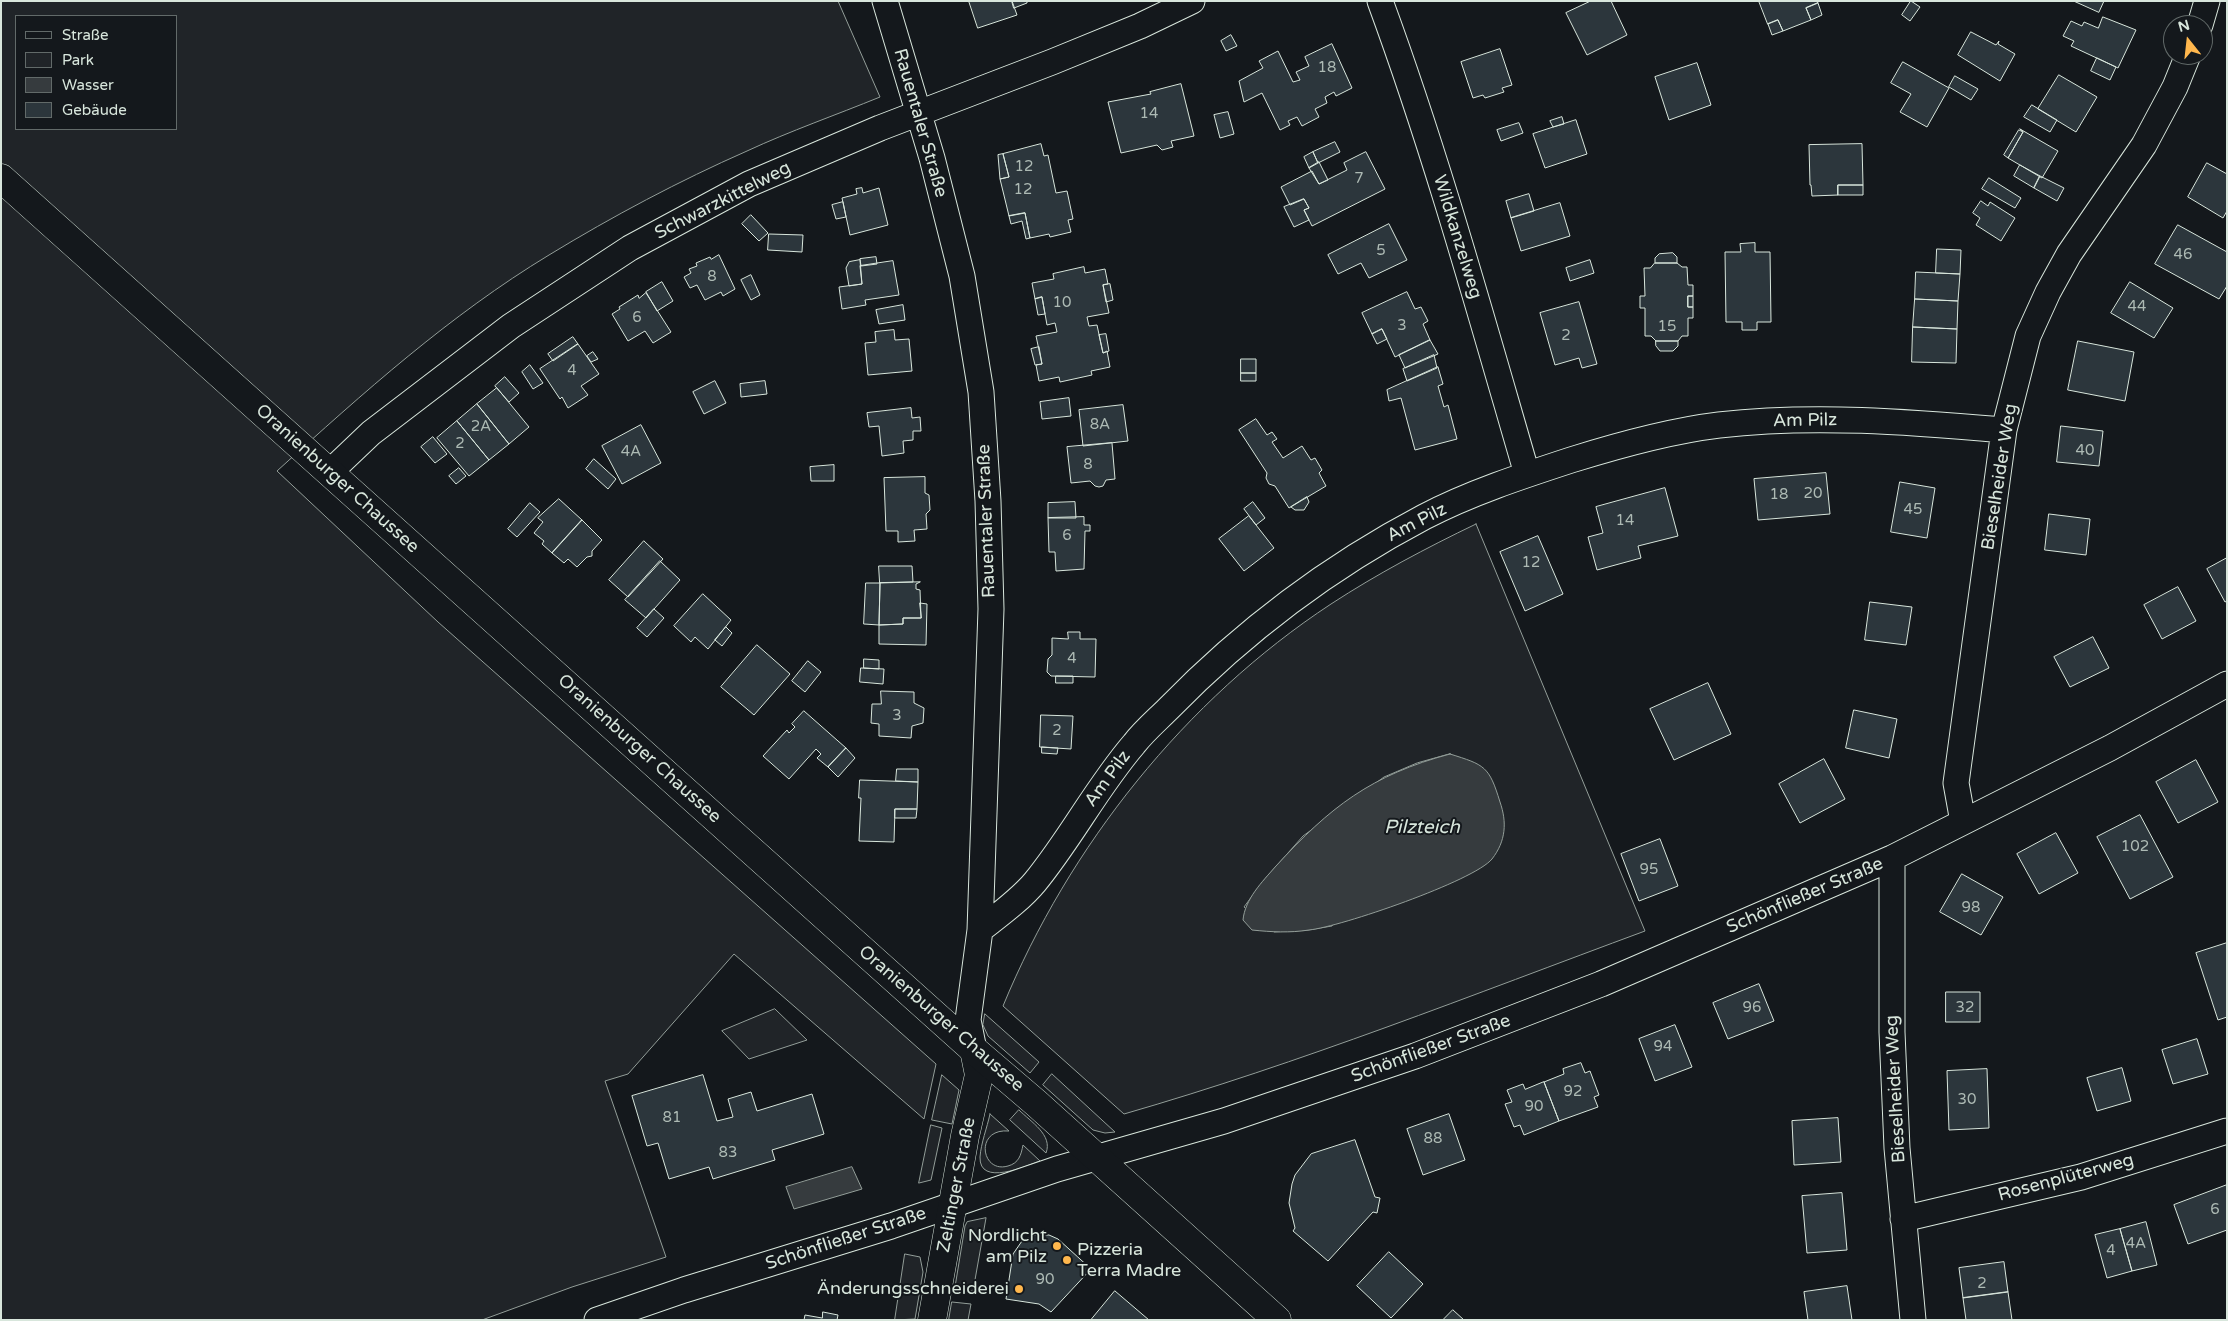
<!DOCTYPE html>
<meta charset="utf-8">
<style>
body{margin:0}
#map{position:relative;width:2228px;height:1321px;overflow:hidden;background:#14181c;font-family:"Varela Round",sans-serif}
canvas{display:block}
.frame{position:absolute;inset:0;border:2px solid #d8e6dc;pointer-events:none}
.legend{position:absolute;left:15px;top:15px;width:162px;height:115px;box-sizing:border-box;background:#14181c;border:1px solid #626a69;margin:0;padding:6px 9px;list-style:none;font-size:15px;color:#d8e6dc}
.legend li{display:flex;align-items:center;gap:10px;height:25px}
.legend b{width:25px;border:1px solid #626a69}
.north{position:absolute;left:2163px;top:15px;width:50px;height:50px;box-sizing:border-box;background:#14181c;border:1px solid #626a69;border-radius:50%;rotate:344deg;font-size:14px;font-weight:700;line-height:20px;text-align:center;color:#d8e6dc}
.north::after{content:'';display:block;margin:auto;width:18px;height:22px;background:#ffb74d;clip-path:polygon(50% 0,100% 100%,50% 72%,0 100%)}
</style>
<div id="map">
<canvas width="2228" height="1321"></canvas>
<div class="frame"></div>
<ul class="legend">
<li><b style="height:6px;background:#14181c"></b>Straße</li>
<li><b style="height:14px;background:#202428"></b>Park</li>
<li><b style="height:14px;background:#363b3e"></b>Wasser</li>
<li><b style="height:14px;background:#2c363c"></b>Gebäude</li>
</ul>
<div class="north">N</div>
</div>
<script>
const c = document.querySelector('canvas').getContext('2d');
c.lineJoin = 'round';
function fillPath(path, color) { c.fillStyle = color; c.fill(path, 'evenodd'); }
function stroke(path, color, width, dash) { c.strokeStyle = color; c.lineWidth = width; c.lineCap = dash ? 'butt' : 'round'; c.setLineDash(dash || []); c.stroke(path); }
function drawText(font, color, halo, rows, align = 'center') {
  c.font = font + ' "Varela Round",sans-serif'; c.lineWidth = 4; c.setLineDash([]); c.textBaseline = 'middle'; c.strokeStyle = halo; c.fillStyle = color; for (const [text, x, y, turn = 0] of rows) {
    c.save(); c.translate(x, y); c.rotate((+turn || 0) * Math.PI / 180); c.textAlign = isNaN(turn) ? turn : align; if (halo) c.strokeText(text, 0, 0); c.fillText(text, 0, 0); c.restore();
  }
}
const green = new Path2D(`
 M1,1H838L880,97C836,115 790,131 747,151C679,181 613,216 549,255C450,315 363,393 277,471L438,622L936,1064L924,1119L734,954L628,1074L605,1081L666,1257L572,1287L482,1320H1ZM16,16H176V129H16Z
 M1476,524L1645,931C1472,995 1301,1063 1124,1114L1003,1006C1069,846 1185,700 1331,604C1377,574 1426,548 1476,524ZM1450,754L1332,926L1308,930L1274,932L1244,907L1264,880L1303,836L1384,777L1417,763Z
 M775,1009L807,1040L749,1059L722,1031Z
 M985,1014L1039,1062L1030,1073L988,1036L983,1025Z
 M1052,1074L1115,1132L1105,1133L1093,1130L1043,1085Z
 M942,1075L959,1090L952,1124L932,1120Z
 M1019,1110C1031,1122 1053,1135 1046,1153L1010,1120Z
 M990,1114L1009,1131C974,1128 981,1174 1008,1166C1019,1163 1021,1155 1023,1145L1040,1161C1026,1166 979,1187 980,1157C981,1143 987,1128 990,1114Z
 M931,1125L942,1128L931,1180L919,1183Z
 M986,1218L973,1291L955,1287L965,1226L967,1222Z
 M905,1254L920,1257L923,1272L915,1319L895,1320Z
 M952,1302L971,1304L968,1320H949Z`);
const water = new Path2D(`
 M1450,754C1485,765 1489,766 1500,802C1507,822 1506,841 1492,859C1474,881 1340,927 1309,930C1290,933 1271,932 1252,930L1243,920C1245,899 1262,882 1276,866C1330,807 1371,775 1450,754Z
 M852,1167L862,1189L794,1209L786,1187Z`);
const building = new Path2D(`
 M969,1H1012L1017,15L978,28Z
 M1012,1H1027V3L1014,8Z
 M1591,1H1611L1627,35L1587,55L1566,13Z
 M1759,1H1817L1818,3L1806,8L1811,20L1783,31L1778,20L1768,24Z
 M1911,1L1920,7L1910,21L1902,15Z
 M2074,1H2104L2099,12Z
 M1818,3L1822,15L1811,20L1806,8Z
 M2103,17L2136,30L2118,68L2071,46L2074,41L2063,36L2071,21L2082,26L2084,22L2098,28Z
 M1778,20L1783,31L1772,35L1768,24Z
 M1971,32L1996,45L1999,41L1998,44L2015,54L2000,81L1958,55Z
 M1231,35L1237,46L1226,51L1221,41Z
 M1332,44L1352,88L1336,96L1334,92L1325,97L1327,103L1315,109L1319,117L1302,126L1297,117L1288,121L1290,125L1280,130L1262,93L1244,102L1239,81L1263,68L1259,61L1278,51L1293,82L1300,80L1296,72L1309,66L1305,57Z
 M1500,49L1512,85L1502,88L1504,92L1485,98L1483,95L1473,98L1461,62Z
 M2097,58L2116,67L2110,80L2091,71Z
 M1903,62L1949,88L1927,127L1900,112L1911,94L1891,83Z
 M1697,63L1711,105L1669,120L1655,77Z
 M2059,75L2097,97L2076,132L2038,109Z
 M1955,76L1978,89L1971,100L1949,87Z
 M1181,84L1194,136L1171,141L1173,147L1162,150L1157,145L1121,153L1108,102L1151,94L1150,92Z
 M2032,105L2057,120L2050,132L2024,117Z
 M1228,112L1234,134L1220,138L1214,115Z
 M1562,117L1564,124L1553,127L1550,121Z
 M1576,120L1587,154L1545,168L1533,134Z
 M1519,123L1523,133L1501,141L1497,130Z
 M2020,129L2058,151L2042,178L2008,158L2023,132Z
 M2019,130L2023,132L2008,158L2004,155Z
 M1335,142L1340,152L1318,163L1313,152Z
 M1041,144L1044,156L1048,155L1056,193L1067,191L1073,219L1068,220L1071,232L1050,237L1049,234L1030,238L1025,213L1009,216L1000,179L1009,177L1003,154Z
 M1862,144L1863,185H1838V195L1812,196L1811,185H1810L1809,145Z
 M1313,152L1318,163L1309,168L1304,157Z
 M1366,152L1385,189L1312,226L1304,210L1309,208L1304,199L1290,205L1281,187L1312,171L1319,184L1347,170L1344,163Z
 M1003,154L1009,177L1000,179L998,155Z
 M1319,162L1328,180L1319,184L1309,168Z
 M2207,163L2227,174V211L2223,218L2188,197Z
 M2020,165L2040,176L2034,188L2014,176Z
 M2040,176L2064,188L2057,201L2034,188Z
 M1989,178L2021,198L2015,208L1982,189Z
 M1838,185H1863V195H1838Z
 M862,188L863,193L879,188L888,225L850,235L842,198L857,194L856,189Z
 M1529,194L1534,211L1511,218L1506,201Z
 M1304,199L1309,208L1304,210L1309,220L1294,227L1284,207Z
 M1981,201L1988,206L1990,202L2015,218L2001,241L1976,225L1980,218L1973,213Z
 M843,202L846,217L836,219L832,205Z
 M1560,203L1570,236L1521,251L1511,218Z
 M1025,213L1030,238L1026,239L1022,221L1011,224L1009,216Z
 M751,215L768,233L759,241L742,224Z
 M1389,224L1407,260L1369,278L1361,263L1338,274L1328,255Z
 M2178,225L2227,252V286L2219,299L2155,264Z
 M769,234L803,235L802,252L768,250Z
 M1755,243V252H1770L1771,322H1757V330H1742V322H1726L1725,252H1741L1740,244Z
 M1937,249L1961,250L1960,274L1936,273Z
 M1673,253L1677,257V263H1655V258L1659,254Z
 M719,255L735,289L723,296L721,292L705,300L697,285L690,288L684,277L691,273L689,269L697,266L696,263L710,257L711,259Z
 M876,257L877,264L861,266L860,259Z
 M860,260L862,284L849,286L846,268L849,262Z
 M1590,260L1594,273L1570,281L1566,268Z
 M893,261L899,295L865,300L866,305L842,309L839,287L862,284L860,266Z
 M1655,263H1677L1682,267H1687L1688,285H1693V296H1688V307H1693V318H1688V336H1682L1678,341H1656L1651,336H1645V308H1640V296H1645L1644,268H1650Z
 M1084,267L1085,273L1105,269L1108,284L1103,285L1109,313L1087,317L1089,326L1097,325L1103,353L1107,351L1110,367L1091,371L1092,375L1060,382L1059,377L1039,381L1036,365L1042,364L1036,336L1057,332L1055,323L1047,325L1042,297L1035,299L1032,283L1054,279L1053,274Z
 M1916,272L1960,274L1958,301L1915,299Z
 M751,275L760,295L751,300L741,280Z
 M662,282L673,301L657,311L646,292Z
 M2130,282L2173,308L2154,338L2111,313Z
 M1110,284L1113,300L1106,302L1103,285Z
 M1407,292L1415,309L1421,307L1428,321L1423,324L1430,340L1395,357L1382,329L1372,334L1362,313Z
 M646,293L671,332L653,343L645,331L628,341L612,314L620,309L619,307L638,295L639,298Z
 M1688,296H1693V307H1688Z
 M1042,297L1045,314L1038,315L1035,299Z
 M1915,299L1958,301L1957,329L1913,327Z
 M1579,302L1597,364L1582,368L1579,358L1555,365L1540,313Z
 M903,305L905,320L879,324L876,310Z
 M1913,327L1957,329L1956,363L1912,362Z
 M1382,329L1387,339L1377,344L1372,334Z
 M894,330L895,340L909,339L912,371L868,375L865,343L876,342L875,332Z
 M1106,334L1109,351L1103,353L1099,335Z
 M573,337L578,344L553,361L548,354Z
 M1430,340L1438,354L1405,368L1399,355Z
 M1656,341H1678V346L1673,351H1660L1656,346Z
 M2078,341L2134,352L2125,401L2068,390Z
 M578,344L599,374L581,386L588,395L568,408L562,397L560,399L540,369Z
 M1039,347L1042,364L1035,365L1031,349Z
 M593,352L598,359L591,362L587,356Z
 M1434,355L1437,368L1407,381L1403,369Z
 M1241,359H1256V373H1241Z
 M530,365L543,383L533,389L522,372Z
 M1438,367L1443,384L1438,386L1444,407L1448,405L1457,439L1415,450L1401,398L1389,401L1387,390Z
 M1241,373H1256V381H1241Z
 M505,377L519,393L509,402L495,386Z
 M715,381L726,403L704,414L693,392Z
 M765,381L767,394L741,397L740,384Z
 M497,388L529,427L509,444L477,404Z
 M1069,398L1071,416L1042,419L1040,402Z
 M477,404L509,444L489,460L457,421Z
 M1123,405L1128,441L1083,446L1079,410Z
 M911,408L912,418L920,417L921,431H913V440L903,441L904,453L882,456L879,426L869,427L867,413Z
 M1256,419L1267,435L1272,432L1277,439L1272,442L1283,458L1302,446L1311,460L1315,458L1322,470L1319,473L1326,486L1289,508L1275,486L1269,484L1266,478L1267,473L1239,430Z
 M457,421L489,460L469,476L437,438Z
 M641,425L661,463L622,484L602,446Z
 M2061,426L2103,431L2099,466L2057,462Z
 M433,437L447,454L435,463L421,447Z
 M1112,443L1115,479L1106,480L1103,486L1099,487L1095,486L1090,481L1071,483L1067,447Z
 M594,459L616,479L608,489L586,469Z
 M834,465V481H811L810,467Z
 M459,468L466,476L456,484L449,476Z
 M1826,473L1830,514L1758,520L1754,479Z
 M925,477V493L929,495L930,510L926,514L927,529L914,530L915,541L898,542V531H886L884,478Z
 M1900,482L1935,488L1927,538L1891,532Z
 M1665,488L1678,536L1638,546L1641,558L1597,570L1588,537L1603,533L1596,507Z
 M1307,497L1309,502L1304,510H1295L1291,507Z
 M559,499L582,520L552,553L542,544L544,541L534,533L543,522L538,518Z
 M1075,502L1076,518H1048V503Z
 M1253,502L1265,518L1256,525L1244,509Z
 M530,503L540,512L517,537L508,529Z
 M2049,514L2090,519L2086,555L2045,550Z
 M1249,516L1274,548L1244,571L1219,539Z
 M1084,517V525H1090V531H1085L1084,569L1056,571L1055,552H1049L1048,518Z
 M582,520L602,540L592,551V556L587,557L577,567L568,559L564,563L552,553Z
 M1538,536L1563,594L1525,611L1500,552Z
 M644,541L663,559L628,597L609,580Z
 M2227,558V601L2225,602L2207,569Z
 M660,561L680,580L646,618L625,600Z
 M879,566H912L913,582L880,583Z
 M920,582L916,584V589L920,590L921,618H903V624L879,625L880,583Z
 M866,583H880L879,625L864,624Z
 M2178,587L2196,621L2162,639L2144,605Z
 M703,594L731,620L708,649L695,637L691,642L674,626Z
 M1870,602L1912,607L1906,645L1865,640Z
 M920,603L927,604L926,645L879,644V625L903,624V618H921Z
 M654,609L664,618L647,637L637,628Z
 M726,627L732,633L722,646L715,640Z
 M1068,632H1080V639H1096L1095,677L1051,676L1047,672L1048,659L1052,655V638L1068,639Z
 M2093,637L2109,668L2070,687L2054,657Z
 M757,645L790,674L754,715L721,687Z
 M864,659L879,660V669L864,668Z
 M808,661L821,672L805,692L792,681Z
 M861,668L884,669L883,684L860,682Z
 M1056,676H1073V683H1056Z
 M1708,683L1731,734L1674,760L1650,709Z
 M881,691L914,692V703L924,708L923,723L912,726L911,738L879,736V724L871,723L872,704H881Z
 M1854,710L1897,719L1889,758L1846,748Z
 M804,711L846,748L828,767L817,758L821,754L816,749L789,779L763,756L787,730L789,733L795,727L792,724Z
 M1041,715L1073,716L1071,749L1040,747Z
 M1042,747L1058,748L1057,754L1042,753Z
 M846,748L855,758L838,777L828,767Z
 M1824,759L1845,799L1800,823L1779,784Z
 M2196,760L2218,802L2178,823L2156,782Z
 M897,769H918V782L896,781Z
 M860,780L918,782L917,809H895L894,842L859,841L861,798H859Z
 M895,809H917L916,818H895Z
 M2140,815L2173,877L2130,899L2097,837Z
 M2056,833L2078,873L2039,894L2017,854Z
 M1660,839L1678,886L1639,901L1621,854Z
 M1962,874L2003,897L1981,935L1940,912Z
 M2227,943V1017L2218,1020L2196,953Z
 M1759,984L1774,1021L1728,1039L1713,1003Z
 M1946,992H1980V1022H1946Z
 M1675,1025L1692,1067L1655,1081L1639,1039Z
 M2197,1039L2208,1074L2173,1084L2162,1050Z
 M1581,1063L1585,1073L1590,1071L1599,1095L1594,1097L1598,1107L1559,1121L1544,1082L1564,1074L1563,1069Z
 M2122,1068L2131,1101L2097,1111L2087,1078Z
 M1987,1069L1989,1128L1949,1130L1947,1071Z
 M703,1075L717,1121L733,1117L728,1099L751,1092L757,1111L812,1094L824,1134L772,1150L775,1160L713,1179L709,1167L669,1179L658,1143L647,1146L632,1096Z
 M1544,1082L1559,1121L1524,1135L1520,1125L1514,1127L1505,1104L1512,1102L1507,1090L1523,1084L1525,1089Z
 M1449,1114L1465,1160L1423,1175L1407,1129Z
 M1838,1118L1841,1162L1794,1165L1792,1121Z
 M1355,1140L1375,1197L1380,1198L1377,1213L1373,1212L1328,1261L1293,1231L1295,1228L1289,1203L1292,1184L1295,1175L1311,1154Z
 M2227,1185V1230L2188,1244L2174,1205Z
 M1842,1193L1847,1250L1807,1253L1802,1196Z
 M2146,1222L2157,1265L2132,1271L2120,1229Z
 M2120,1229L2132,1271L2107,1278L2095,1235Z
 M1035,1235H1049L1058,1239L1091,1269L1051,1312L1039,1304L1006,1299L1013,1254L1022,1241Z
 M1389,1252L1423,1284L1391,1318L1357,1286Z
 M2004,1262L2008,1292L1963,1298L1959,1268Z
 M1847,1286L1852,1320H1808L1804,1292Z
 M1115,1291L1149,1320H1091Z
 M2008,1292L2012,1320H1966L1963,1298Z
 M1453,1310L1464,1320H1443Z
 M823,1312L838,1315L837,1320H804L805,1315L822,1318Z`);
const minor = new Path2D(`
 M885,1L932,158L962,276L981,392L988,501L991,609L980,930L968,1020L974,1050
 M1380,1C1437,156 1481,316 1527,474
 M2200,25L2207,1
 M330,472L371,433L511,326L630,248L749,184L880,128L1052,62L1140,26L1192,1
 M1963,822L1956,783L2004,430L2028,336L2048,292L2069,254L2144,145L2175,87L2188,55
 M1892,858V1032L1897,1148L1913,1320
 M980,930C999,915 1020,900 1035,882C1071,838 1097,787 1134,744C1144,731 1157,720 1168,709C1245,630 1327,568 1424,517C1470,493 1522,476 1571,460C1619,445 1669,431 1719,425C1814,414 1909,422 2004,430
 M1903,1219L2081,1177L2227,1131
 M597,1320L684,1290L891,1226L1057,1169L1224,1121L1415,1056L1601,984L1892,858L2110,748L2227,684`);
const tertiary = new Path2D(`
 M932,1320L965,1136L979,1075L974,1050`);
const primary = new Path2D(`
 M1,178L974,1050L1036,1103L1277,1320`);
const markers = [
 [1057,1246,5,"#ffb74d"],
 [1067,1260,5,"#ffb74d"],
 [1019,1289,5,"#ffb74d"]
];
const numberNames = [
 ["18",1327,68],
 ["14",1149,114],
 ["12",1024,167],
 ["7",1359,179],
 ["12",1023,190],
 ["5",1381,251],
 ["46",2183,255],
 ["8",712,277],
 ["10",1062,303],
 ["44",2137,307],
 ["6",637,318],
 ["3",1402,326],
 ["15",1667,327],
 ["2",1566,336],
 ["4",572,371],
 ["8A",1100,425],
 ["2A",481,427],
 ["2",460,444],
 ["40",2085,451],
 ["4A",631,452],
 ["8",1088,465],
 ["20",1813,494],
 ["18",1779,495],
 ["45",1913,510],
 ["14",1625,521],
 ["6",1067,536],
 ["12",1531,563],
 ["4",1072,659],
 ["3",897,716],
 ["2",1057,731],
 ["102",2135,847],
 ["95",1649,870],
 ["98",1971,908],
 ["96",1752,1008],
 ["32",1965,1008],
 ["94",1663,1047],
 ["92",1573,1092],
 ["30",1967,1100],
 ["90",1534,1107],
 ["81",672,1118],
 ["88",1433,1139],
 ["83",728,1153],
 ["6",2215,1210],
 ["4A",2136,1244],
 ["4",2111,1251],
 ["90",1045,1280],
 ["2",1982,1284]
];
const streetNames = [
 ["Rauentaler Straße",920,123,74],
 ["Schwarzkittelweg",723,201,-27],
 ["Wildkanzelweg",1457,237,73],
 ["Am Pilz",1805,421,-1],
 ["Bieselheider Weg",2000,477,-81],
 ["Oranienburger Chaussee",337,479,42],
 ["Rauentaler Straße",987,521,-92],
 ["Am Pilz",1417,523,-27],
 ["Oranienburger Chaussee",639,749,42],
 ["Am Pilz",1108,779,-54],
 ["Schönfließer Straße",1805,896,-23],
 ["Oranienburger Chaussee",941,1019,41],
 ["Schönfließer Straße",1431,1049,-20],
 ["Bieselheider Weg",1896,1089,-93],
 ["Rosenplüterweg",2066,1178,-15],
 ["Zeltinger Straße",957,1185,-79],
 ["Schönfließer Straße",846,1239,-18]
];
const poiNames = [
 ["Nordlicht",1047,1236],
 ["am Pilz",1047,1257],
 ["Pizzeria",1077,1250,"left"],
 ["Terra Madre",1077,1271,"left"],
 ["Änderungsschneiderei",1009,1289]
];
const waterNames = [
 ["Pilzteich",1422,828]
];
fillPath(green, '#202428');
stroke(green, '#939e99', 1);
fillPath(water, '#363b3e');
stroke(water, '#939e99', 1);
fillPath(building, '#2c363c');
stroke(building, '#d8e6dc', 1);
stroke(minor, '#d8e6dc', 27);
stroke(tertiary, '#d8e6dc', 29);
stroke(primary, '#d8e6dc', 29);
stroke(minor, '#14181c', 25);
stroke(tertiary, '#14181c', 28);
stroke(primary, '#14181c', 28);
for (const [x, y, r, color] of markers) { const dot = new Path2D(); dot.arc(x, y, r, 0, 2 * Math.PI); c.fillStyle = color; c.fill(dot); stroke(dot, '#14181c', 2); }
drawText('15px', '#adbab4', null, numberNames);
drawText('18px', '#d8e6dc', '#14181c', streetNames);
drawText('18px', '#d8e6dc', '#14181c', poiNames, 'right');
drawText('italic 19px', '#d8e6dc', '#14181c', waterNames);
</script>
